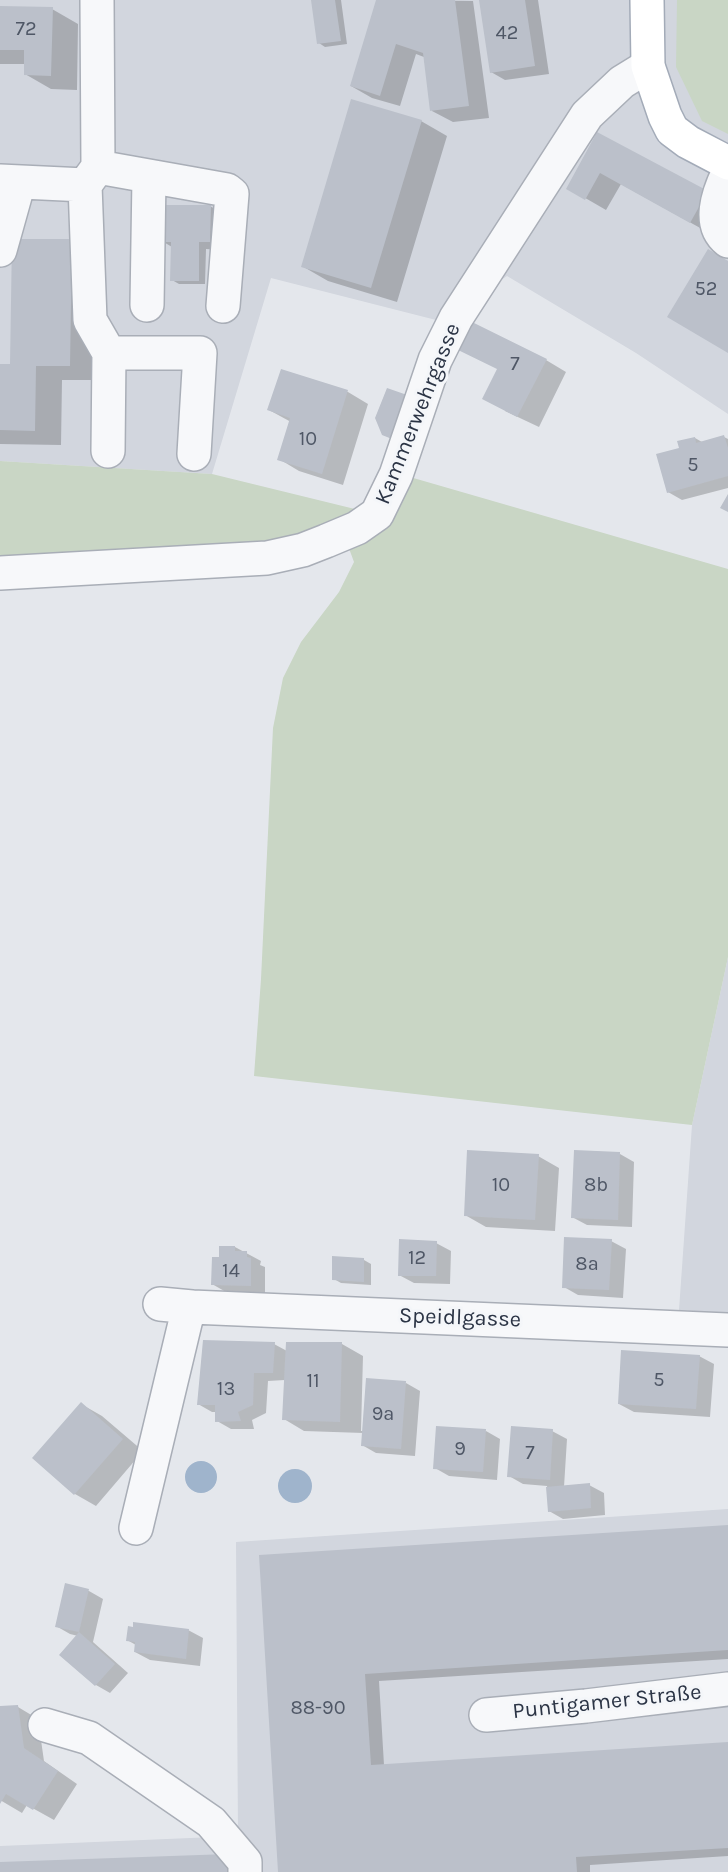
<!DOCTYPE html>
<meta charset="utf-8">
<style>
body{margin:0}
canvas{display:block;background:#e4e7ec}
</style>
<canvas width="728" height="1872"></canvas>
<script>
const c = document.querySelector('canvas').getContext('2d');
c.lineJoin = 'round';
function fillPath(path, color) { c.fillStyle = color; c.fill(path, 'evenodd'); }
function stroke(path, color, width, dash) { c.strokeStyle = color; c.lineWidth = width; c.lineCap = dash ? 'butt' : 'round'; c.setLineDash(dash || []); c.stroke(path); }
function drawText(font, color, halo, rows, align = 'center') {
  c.font = font + ' Karla,sans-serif'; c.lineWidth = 6; c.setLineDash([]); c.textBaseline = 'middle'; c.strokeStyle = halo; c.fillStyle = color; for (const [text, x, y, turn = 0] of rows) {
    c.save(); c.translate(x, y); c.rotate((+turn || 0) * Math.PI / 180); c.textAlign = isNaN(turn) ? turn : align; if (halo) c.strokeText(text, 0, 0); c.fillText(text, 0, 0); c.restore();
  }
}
const built = new Path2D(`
 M0,0H728V414L636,353L507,276L440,321L271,278L212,474L0,461Z
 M728,957V1313L679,1310L692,1125Z
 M728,1509V1872H0V1846L238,1836L236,1542Z`);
const green = new Path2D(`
 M677,0H728V134L702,121L676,67Z
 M0,461L212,474L363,511L273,549L0,564Z
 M403,475L728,569V957L692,1125L254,1076L261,979L273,728L283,678L301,642L339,592L354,562L347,543Z`);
const water = new Path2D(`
 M185 1477a16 16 0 1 1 32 0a16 16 0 1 1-32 0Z
 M278 1486a17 17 0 1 1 34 0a17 17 0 1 1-34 0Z`);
const shadow = new Path2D(`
 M313,0H341L347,44L325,47L319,43Z
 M378,0L473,1L489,118L453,122L432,111L424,57L416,54L400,106L372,98L351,86Z
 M481,0H538L549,74L505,80L491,72Z
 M0,8L52,9L78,24L77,90L51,89L25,74V64H0Z
 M421,121L447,136L397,302L328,281L302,266Z
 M598,134L707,192L711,234L621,184L606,210L568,188Z
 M210,206L225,215L224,250L206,249L205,284H179L172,280V247L162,241Z
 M13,240L97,256L95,380H62L61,445L0,444V366H11Z
 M546,360L566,372L539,427L505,411L499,370Z
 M281,371L348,392L368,404L343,485L299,471L279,459L291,422L269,410Z
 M724,437L728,439V488L682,500L668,492L681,449L695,438L702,442Z
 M620,1154L634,1162L632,1227L587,1225L572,1217Z
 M538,1156L559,1168L555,1231L486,1227L465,1215Z
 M611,1241L626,1249L623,1298L578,1295L564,1287Z
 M436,1243L451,1251L450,1284L414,1283L399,1275Z
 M235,1247L261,1261L260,1265L265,1267V1293L226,1292L212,1284L220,1258Z
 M364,1260L371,1264V1285L341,1283L334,1279Z
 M287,1343L342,1344L363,1356L361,1431H363L406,1383L420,1391L415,1456L376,1453L362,1445L363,1433L304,1431L284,1419L285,1380L268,1381L266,1413L252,1420L254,1429H231L217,1421V1412H212L198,1404L274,1344L287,1351Z
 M699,1356L714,1364L710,1417L634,1412L619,1404Z
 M81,1404L102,1416L143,1451L96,1506L75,1494L34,1458Z
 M486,1431L500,1439L497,1480L449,1476L435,1468Z
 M552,1431L567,1439L564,1487L589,1485L604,1493L605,1515L563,1519L549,1511L547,1486L523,1484L509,1476Z
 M728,1526V1659L379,1681L384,1765L728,1743V1856L590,1865V1872H280L260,1556Z
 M66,1585L89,1591L103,1599L93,1642L128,1673L110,1693L96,1685L61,1655L78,1636L70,1634L56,1626Z
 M188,1630L203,1638L200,1666L150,1660L135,1652L136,1645L127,1640Z
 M18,1707L38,1719L44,1761L77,1784L54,1820L27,1805L22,1813L0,1800V1708Z`);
const building = new Path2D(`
 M311,0H335L341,41L317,44Z
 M376,0H455L469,106L430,111L423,53L396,44L380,96L350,86Z
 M479,0H525L535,66L490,73Z
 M0,6L53,7L51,76L24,75V50H0Z
 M351,99L422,120L371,288L301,267Z
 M597,132L708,191L690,223L600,173L585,200L566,189Z
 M161,205H211L210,242H199V281H170L171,242H161Z
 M12,239H72L70,366H36L35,431L0,430V364H10Z
 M708,249L728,261V353L667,317Z
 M470,321L547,359L517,417L482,399L497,369L456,349Z
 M281,369L348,390L322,474L277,460L290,418L267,410Z
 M387,388L410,396L392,439L382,435L375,418Z
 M724,435L728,448V476L667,493L656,454L679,448L677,441L695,437L696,443Z
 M728,494V512L720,508Z
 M467,1150L539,1154L535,1220L464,1216Z
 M574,1150L620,1152L618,1220L571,1218Z
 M564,1237L612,1239L609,1290L562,1288Z
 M399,1239L437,1241L436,1276H398Z
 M219,1246H235V1251H247V1257L251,1258V1286L211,1285L212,1257H219Z
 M332,1256L364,1258V1282L332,1280Z
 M203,1340L275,1342L273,1373H254L253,1405L238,1412L241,1421L215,1422V1405H197Z
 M286,1342H342L340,1422L282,1420Z
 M621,1350L700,1355L696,1409L618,1404Z
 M366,1378L406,1381L401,1449L361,1446Z
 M81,1402L123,1439L74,1495L32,1458Z
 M436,1426L486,1429L483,1472L433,1469Z
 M511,1426L553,1429L550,1480L507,1477Z
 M590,1483L591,1508L548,1512L546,1487Z
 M728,1525V1650L365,1674L371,1765L728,1742V1848L576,1857L577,1872H278L259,1555Z
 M65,1583L89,1589L79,1632L115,1664L95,1686L59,1655L79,1632L55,1627Z
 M133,1622L189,1629L186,1659L134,1652L135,1642L126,1641L128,1626L133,1627Z
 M18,1705L24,1748L58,1771L33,1810L6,1794L0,1804V1706Z
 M228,1854V1872H0V1862Z`);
const minor = new Path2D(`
 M97,0L98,167L85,185L90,320L109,353L108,451
 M98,167L227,190L232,194L223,306
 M728,173C718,194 707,224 728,241
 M0,181L85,185
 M0,250L19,182
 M147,305L149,177
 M109,353H200L194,454
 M0,573L267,558L303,550L326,541L357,528L377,514L396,475L435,360L456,318L587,115L622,82L648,66
 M160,1304L192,1307
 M136,1528L186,1319L192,1307L728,1330
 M486,1715L586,1706L728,1689
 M45,1725L89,1738L211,1822L245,1862V1872`);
const major = new Path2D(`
 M647,0L648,66L665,116L672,130L688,142L728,163`);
const numberNames = [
 ["72",26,29],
 ["42",507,33],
 ["52",706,289],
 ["7",515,364],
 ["10",308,439],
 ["5",693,465],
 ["10",501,1185],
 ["8b",596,1185],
 ["12",417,1258],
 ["8a",587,1264],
 ["14",231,1271],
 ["5",659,1380],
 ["11",313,1381],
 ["13",226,1389],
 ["9a",383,1414],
 ["9",460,1449],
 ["7",530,1453],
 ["88-90",318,1708]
];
const streetNames = [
 ["Kammerwehrgasse",418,414,-68],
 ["Speidlgasse",460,1318,2],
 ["Puntigamer Straße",607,1702,-6]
];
fillPath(built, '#d2d6de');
fillPath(green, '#c9d6c5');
fillPath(water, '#9fb4cc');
fillPath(shadow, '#0003');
fillPath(building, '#bbc0ca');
stroke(minor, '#a9aeb7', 36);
stroke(major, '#a3abb8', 36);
stroke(minor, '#f7f8fa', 33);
stroke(major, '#fff', 33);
drawText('20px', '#4f5766', null, numberNames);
drawText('22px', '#2b3445', '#f4f6f9', streetNames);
</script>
